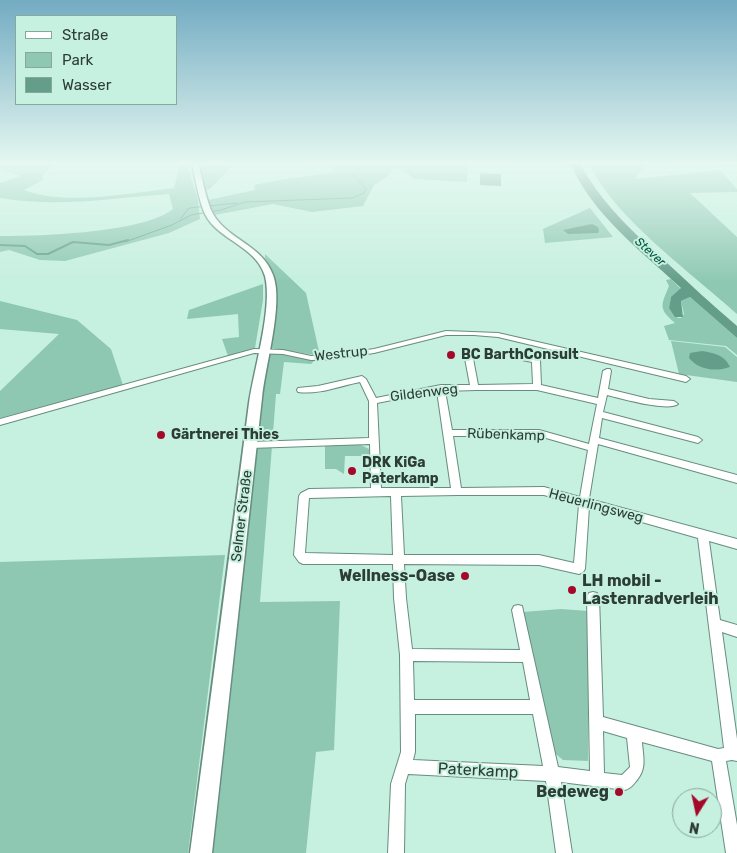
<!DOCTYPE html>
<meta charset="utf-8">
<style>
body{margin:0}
#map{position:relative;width:737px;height:853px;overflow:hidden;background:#c6f0e0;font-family:Rubik,sans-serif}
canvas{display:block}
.legend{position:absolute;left:15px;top:15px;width:162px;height:90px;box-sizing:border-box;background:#c6f0e0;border:1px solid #88a89c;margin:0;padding:6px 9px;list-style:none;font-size:15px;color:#2c3c36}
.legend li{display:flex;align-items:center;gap:10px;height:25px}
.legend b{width:25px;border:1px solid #88a89c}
.north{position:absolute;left:672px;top:788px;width:50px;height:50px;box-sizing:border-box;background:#c6f0e0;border:1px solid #88a89c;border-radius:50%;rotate:190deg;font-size:14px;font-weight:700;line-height:20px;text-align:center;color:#2c3c36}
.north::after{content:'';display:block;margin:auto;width:18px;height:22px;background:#a50929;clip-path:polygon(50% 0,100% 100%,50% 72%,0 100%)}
</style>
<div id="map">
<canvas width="737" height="853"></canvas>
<ul class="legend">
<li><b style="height:6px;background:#fff"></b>Straße</li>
<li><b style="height:14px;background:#8ec8b3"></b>Park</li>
<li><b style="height:14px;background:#649d8a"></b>Wasser</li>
</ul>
<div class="north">N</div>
</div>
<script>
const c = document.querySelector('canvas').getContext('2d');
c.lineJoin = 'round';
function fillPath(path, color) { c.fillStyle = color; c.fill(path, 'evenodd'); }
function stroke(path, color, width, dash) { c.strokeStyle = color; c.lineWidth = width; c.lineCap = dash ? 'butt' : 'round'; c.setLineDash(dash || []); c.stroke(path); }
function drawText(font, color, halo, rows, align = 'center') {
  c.font = font + ' Rubik,sans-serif'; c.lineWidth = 4; c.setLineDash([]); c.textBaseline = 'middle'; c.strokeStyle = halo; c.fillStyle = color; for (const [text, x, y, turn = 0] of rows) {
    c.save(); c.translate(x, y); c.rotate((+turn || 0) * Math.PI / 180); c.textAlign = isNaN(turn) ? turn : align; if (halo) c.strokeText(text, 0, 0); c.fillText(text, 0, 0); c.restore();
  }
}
const green = new Path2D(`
 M0,163H56L42,176L43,180L24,190C64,206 131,193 174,188L180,164L187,163L198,200L200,219L169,233L65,261L40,260L9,250L0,252V236C40,236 143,233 173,209L169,194C110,198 60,208 0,198V183L20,176L0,169Z
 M207,163H235L210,189L203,190L199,169Z
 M338,163H468L467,182L415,179L400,169H393L388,176L374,185L363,206L312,212L273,204L215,215L208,200L255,190L254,185L279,180L330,173Z
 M589,163H643L646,165L638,174L636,179L720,170L737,189V192L690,193L737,237V314C693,274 612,216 589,163Z
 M590,208L613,237L545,243L543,229Z
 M265,254L306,293L320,356L266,347C270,328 278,307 275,288C274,276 264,265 265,254Z
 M671,279L681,289L671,298L669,308L678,318H681L684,314L681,301L690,297L737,338V355L726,346L669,340L664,326L675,323C657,308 662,304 669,286L666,280Z
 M263,284V300L255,348L228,356L222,339L239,337L238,314L187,319L189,310Z
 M0,301L77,320L111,349L123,385L0,418V391L59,334L0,329Z
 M671,341L725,347L737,357V382L679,374Z
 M266,351L316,359L311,364L284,362L280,394H276L260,602L340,601L334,750L316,752L306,853H207Z
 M359,444L369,449V456H345L344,474L336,469H325V445Z
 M225,555L188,853H0V562Z
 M561,609L588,611V761L563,760L551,750L523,612Z`);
const water = new Path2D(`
 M570,163H580C600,202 633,232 665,261C689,283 712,305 737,326V338L690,297L681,301L683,317H675L669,308L671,297L681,288C641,251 592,214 570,163Z
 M480,173L501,174V186L480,185Z
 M592,224L598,227L599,231L598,233L568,234L563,230Z
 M702,351C714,353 725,355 730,367C715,372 699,370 689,358L690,353Z`);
const streamFar1 = new Path2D(`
 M181,218L189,208L237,203
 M125,242L172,225L191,215L221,210L245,202L352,198L364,193L366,189L353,175L360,168L371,163`);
const stream = new Path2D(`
 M0,245L25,246L37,254H48L73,242L109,245L128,240`);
const minor = new Path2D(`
 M722,163H737V164H724Z
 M446,331L498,333L686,376L690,379L686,382L498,337L474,335H446L374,353L334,359L311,360L283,354L254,353L0,425V419L254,349L283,350L311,356L334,355L374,349Z
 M465,351H471L472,353L478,385L533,384L532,362L522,360L521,358L525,356L539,358L540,360L541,385L598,398L603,371L607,369H610L611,371L608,389L649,399L674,401L678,404C668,412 620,398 607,395L603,412L698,437L702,440L698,443L602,418L599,438L737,475V483L598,444L589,499L737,539V549L709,541L720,620L737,625V637L722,632L737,739V761L732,760L726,761L737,825V853H726L712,761L642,742C643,757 647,768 637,780C633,785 631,788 625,790L561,782L572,853H556L546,781L408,774L405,784L404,853H388L391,784L401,752L400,655L394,598L393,564H303L299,562L294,555L299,496L301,493L309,489L371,488L370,444L250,448L247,447L245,445L247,443L250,442L369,438V401L360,382C340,386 318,395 298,392L297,390L298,388L318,386L362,376L366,379L376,398L441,385H470L464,353ZM476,390H537L597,404L589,444L539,430H452L445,391ZM437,391L451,488H381L377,403ZM453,436H539L588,450L580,497L544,487L461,488ZM458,495H544L579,505L574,563L539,555H404L401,496ZM391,496L393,555L305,553L309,498ZM589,507L698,538L724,748L718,749L603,717L599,597L597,593L593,592L589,593L587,597L590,771L558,767L522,606L518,605L514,606L512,610L520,650L412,649L406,598L404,564L539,565L579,574L583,572L585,569ZM413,661L523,662L530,700H414ZM415,714H533L543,766L413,760L415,752ZM603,731L627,738L630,767L622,775L604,773Z`);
const secondary = new Path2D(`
 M192,163H198C202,177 206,201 213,214C227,239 262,245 273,275C284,303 265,366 262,398C245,550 229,701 212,853H190C210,703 230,553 249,403C254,369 273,307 265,276C256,246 218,240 205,214C199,201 195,178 192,163Z`);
const markers = [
 [451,355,5,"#a50929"],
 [161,435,5,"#a50929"],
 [352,471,5,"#a50929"],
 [465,576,5,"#a50929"],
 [572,590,5,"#a50929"],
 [619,792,5,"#a50929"]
];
const farWaternames = [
 ["Stever",650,252,42]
];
const streetNames = [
 ["Westrup",341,354,-6],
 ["Gildenweg",424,393,-7],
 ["Rübenkamp",506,435,2],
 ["Heuerlingsweg",596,506,15],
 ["Selmer Straße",242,516,-83]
];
const poiNames = [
 ["BC BarthConsult",461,355],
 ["Gärtnerei Thies",171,435],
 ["DRK KiGa",362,463],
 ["Paterkamp",362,479]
];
const nearPoinames = [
 ["Wellness-Oase",455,576],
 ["LH mobil -",582,581,"left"],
 ["Lastenradverleih",582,599,"left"],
 ["Bedeweg",609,792]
];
const nearStreetnames = [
 ["Paterkamp",478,771,3]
];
fillPath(green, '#8ec8b3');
fillPath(water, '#649d8a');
stroke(streamFar1, '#649d8a', 1);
stroke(stream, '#649d8a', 2);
stroke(minor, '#678d7f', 2);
stroke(secondary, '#678d7f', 3);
fillPath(minor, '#fff');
fillPath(secondary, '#fff');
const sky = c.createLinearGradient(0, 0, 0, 282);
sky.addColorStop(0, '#73abc2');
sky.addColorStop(0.58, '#e5f8f1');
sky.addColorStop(1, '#e5f8f100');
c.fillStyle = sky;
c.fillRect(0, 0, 737, 282);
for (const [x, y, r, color] of markers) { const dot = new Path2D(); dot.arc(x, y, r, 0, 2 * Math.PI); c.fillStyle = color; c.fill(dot); stroke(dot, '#c6f0e0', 2); }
drawText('italic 12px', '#00523e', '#c6f0e0', farWaternames);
drawText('14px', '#2c3c36', '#c6f0e0', streetNames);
drawText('bold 14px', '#2c3c36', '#c6f0e0', poiNames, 'left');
drawText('bold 16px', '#2c3c36', '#c6f0e0', nearPoinames, 'right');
drawText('16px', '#2c3c36', '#c6f0e0', nearStreetnames);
</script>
